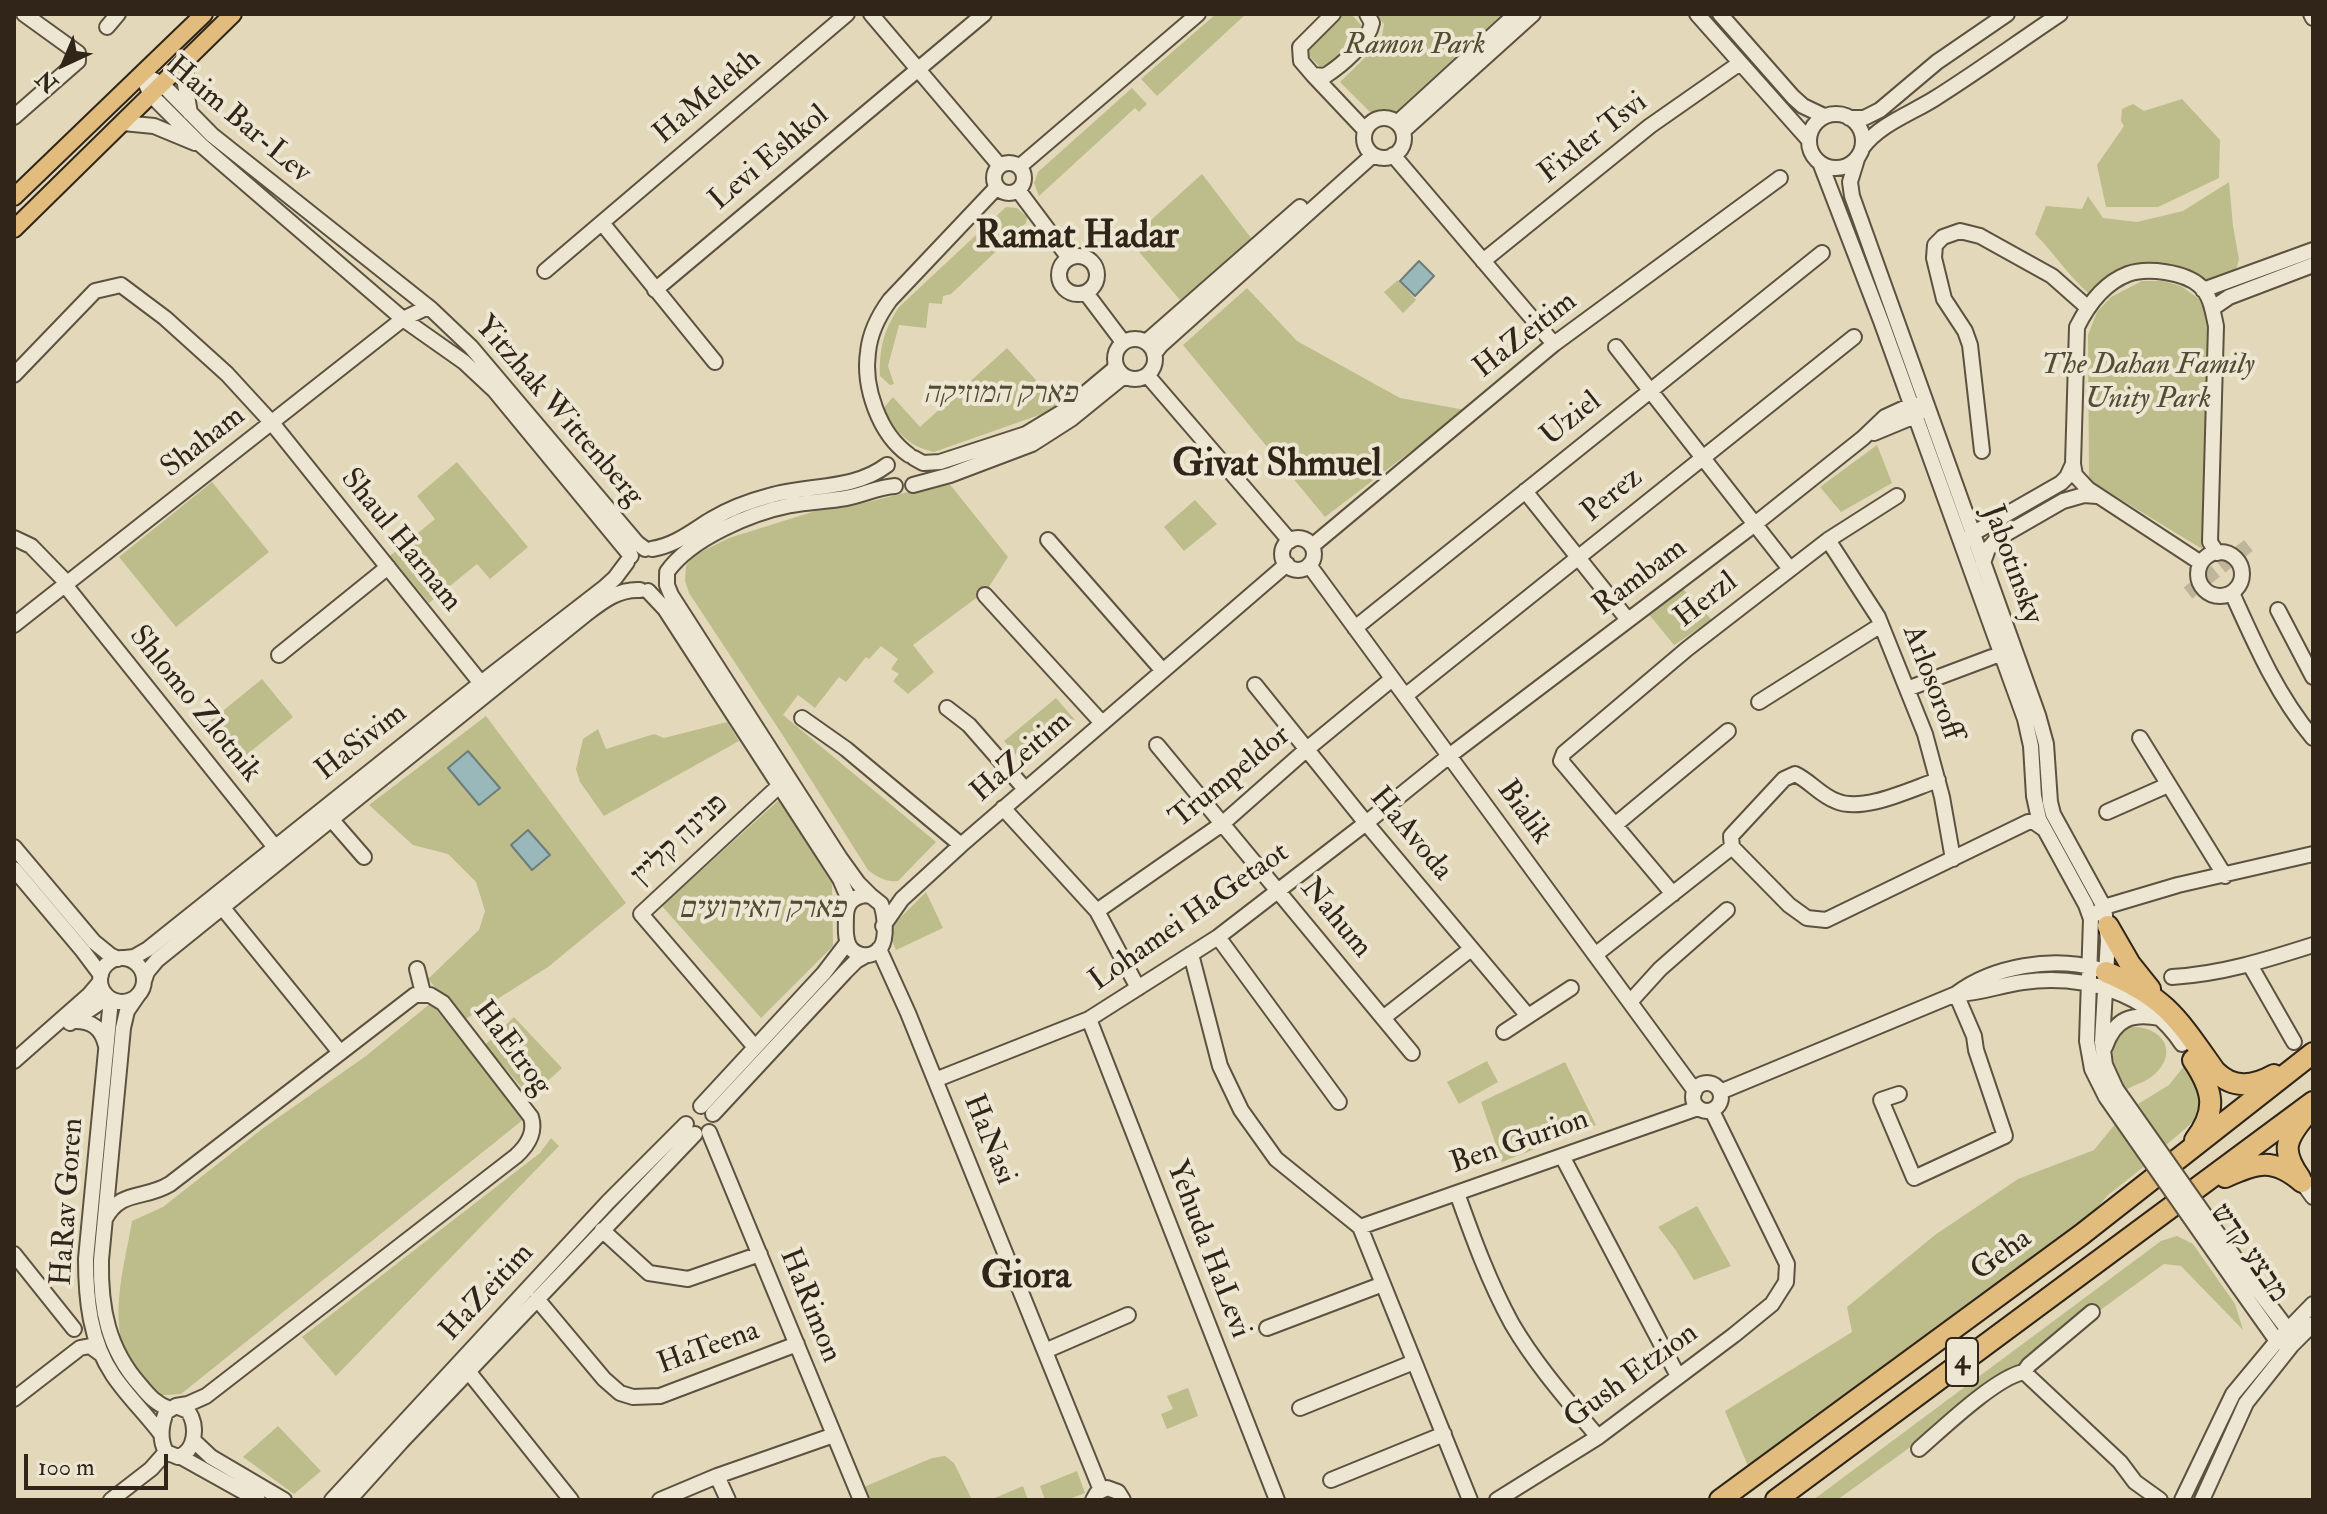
<!DOCTYPE html>
<meta charset="utf-8">
<style>
body{margin:0}
#map{position:relative;width:2327px;height:1514px;overflow:hidden;background:#e3d9ba;font-family:"IM FELL Double Pica",serif}
canvas{display:block}
.frame{position:absolute;inset:0;border:16px solid #302518;pointer-events:none}
.north{position:absolute;left:24px;top:24px;width:80px;height:80px;-webkit-text-stroke:6px #ede6d2;paint-order:stroke;rotate:224deg;font-size:22px;font-weight:700;line-height:32px;text-align:center;color:#302518}
.north::after{content:'';display:block;margin:auto;width:28px;height:36px;background:#302518;clip-path:polygon(50% 0,100% 100%,50% 72%,0 100%)}
.scale{position:absolute;left:24px;top:1454px;width:144px;height:36px;box-sizing:border-box;border:4px solid #302518;border-top:0;padding-left:10px;font-size:24px;line-height:28px;white-space:nowrap;color:#302518;-webkit-text-stroke:6px #ede6d2;paint-order:stroke}
</style>
<div id="map">
<canvas width="2327" height="1514"></canvas>
<div class="frame"></div>
<div class="north">N</div>
<div class="scale">100 m</div>
</div>
<script>
const c = document.querySelector('canvas').getContext('2d');
c.lineJoin = 'round';
function fillPath(path, color) { c.fillStyle = color; c.fill(path, 'evenodd'); }
function stroke(path, color, width, dash) { c.strokeStyle = color; c.lineWidth = width; c.lineCap = dash ? 'butt' : 'round'; c.setLineDash(dash || []); c.stroke(path); }
function drawText(font, color, halo, rows, align = 'center') {
  c.font = font + ' "IM FELL Double Pica","Frank Ruhl Libre",serif'; c.lineWidth = 8; c.setLineDash([]); c.textBaseline = 'middle'; c.strokeStyle = halo; c.fillStyle = color; for (const [text, x, y, turn = 0] of rows) {
    c.save(); c.translate(x, y); c.rotate((+turn || 0) * Math.PI / 180); c.textAlign = isNaN(turn) ? turn : align; if (halo) c.strokeText(text, 0, 0); c.fillText(text, 0, 0); c.restore();
  }
}
const green = new Path2D(`
 M1216,14H1246L1157,96L1141,79Z
 M1344,14H1351L1361,25L1360,35L1327,67L1319,66L1307,54V50Z
 M1375,14H1502L1394,113L1382,110L1371,113L1340,82L1381,42L1384,24Z
 M1132,88L1147,104L1139,112L1135,108L1039,196L1034,183L1038,172Z
 M2182,99L2220,140L2219,178L2158,207H2106L2097,165L2124,126L2121,121L2122,109L2133,104L2144,111Z
 M1202,174L1251,238L1180,300L1129,240Z
 M2229,182L2233,226L2239,259L2236,271L2205,283L2175,265L2123,270L2088,293C2068,275 2054,253 2035,234L2046,206L2082,209L2088,196L2103,218L2137,222L2183,211Z
 M1006,207L1017,208L1027,217L1026,223L951,294L943,296L942,304L929,303L926,328L899,325L888,366L894,384L890,385L880,376C879,348 884,330 899,307Z
 M1398,280L1416,300L1403,313L1384,292Z
 M2142,281H2163L2181,286L2199,299L2207,316L2209,433L2202,549L2089,480L2088,335L2097,312L2111,297Z
 M1247,288L1297,341L1400,398L1465,410L1325,517L1183,345Z
 M1007,348L1064,411L1042,414L934,452C907,446 897,432 883,409L893,397L920,427Z
 M1877,445L1892,483L1841,512L1820,487Z
 M457,462L528,547L490,579L477,564L429,603L390,556L435,519L417,496Z
 M212,482L269,552L176,627L119,557Z
 M948,482L1008,557L987,590L913,645L934,672L908,694L893,681L899,674L891,669L898,659L881,646L869,659L866,657L846,682L839,677L815,708L798,695L783,715L936,842L898,881C887,883 876,876 868,870L782,734L689,593L685,581L686,566L693,556L729,538L825,508L856,505Z
 M1195,500L1217,524L1184,551L1164,527Z
 M1682,588L1712,620L1674,645L1647,612Z
 M262,679L293,717L234,765L203,727Z
 M1056,698L1075,720L1023,763L1004,741Z
 M486,716L626,903L548,967L464,1020L428,979L479,930L485,911L476,882L448,854L413,845L369,805Z
 M727,722L739,741L604,816L580,782L576,769L583,739L598,729L606,749L654,734L664,738Z
 M779,800L832,884L833,946L761,1018L662,906Z
 M926,892L943,928L896,950L889,934L896,922Z
 M431,1003L524,1119L181,1394L152,1396C144,1382 130,1367 125,1353C110,1311 125,1263 132,1221L163,1207L262,1129L366,1056Z
 M514,1017L562,1068L530,1097L485,1045Z
 M2130,1027C2159,1025 2180,1049 2156,1073C2148,1081 2137,1084 2127,1089C2111,1064 2103,1047 2130,1027Z
 M1487,1061L1498,1082L1459,1104L1447,1082Z
 M1565,1062L1596,1125L1502,1162L1481,1102Z
 M2184,1066C2215,1108 2201,1116 2165,1146L2138,1104L2169,1085Z
 M2116,1123L2145,1166L2108,1195L2078,1230L1750,1471L1725,1411L1852,1332L1847,1307L1935,1235L2018,1179L2094,1150Z
 M551,1138L559,1146L336,1376L302,1337L540,1153Z
 M1697,1206L1731,1266L1694,1280L1675,1249L1658,1227Z
 M2177,1236L2193,1244L2235,1304L2243,1330L2181,1266L2164,1264L1837,1500H1813L2161,1241Z
 M1188,1388L1198,1416L1167,1429L1161,1414L1173,1409L1167,1396Z
 M278,1426L321,1471L294,1494L243,1457Z
 M945,1456L954,1463L972,1500H861L857,1490L932,1458Z
 M1077,1471L1085,1493L1067,1500H1045L1040,1486Z
 M1023,1486L1028,1500H990Z`);
const water = new Path2D(`
 M1419,261L1434,276L1415,296L1400,281Z
 M468,751L500,788L479,805L448,768Z
 M528,830L550,855L532,870L511,845Z`);
const minorTunnel = new Path2D(`
 M2188,593L2249,545`);
const minor = new Path2D(`
 M871,14L1000,166
 M1333,14L1300,47L1301,61L1313,75L1325,76C1342,65 1368,43 1372,23L1367,14
 M1697,14L1808,139
 M1720,14L1793,97L1803,106L1824,116
 M2311,14L2313,18
 M107,27L118,14
 M187,59L185,84L190,113
 M142,74L162,84L212,135L431,309L471,347L637,543L645,549
 M1313,75L1365,130
 M146,84L151,95L201,145L403,319L464,362L495,391L631,556
 M1809 141a27 27 0 1 1 54 0a27 27 0 1 1-54 0Z
 M14,117L78,61V53L24,14
 M1364 138a20 20 0 1 1 40 0a20 20 0 1 1-40 0Z
 M1849,118H1864L1880,110L1937,62L2007,14
 M123,123L154,126L195,143
 M1397,123L1516,14
 M1403,131L1533,14
 M1862,148C1880,124 1910,114 1934,99C1977,72 2018,42 2060,14
 M1393,155L1554,344
 M1857,159L1850,182L1852,196L2038,715L2046,744L2050,802L2053,814L2104,907L2108,940L2102,1042L2105,1065L2116,1089
 M994 178a15 15 0 1 1 30 0a15 15 0 1 1-30 0Z
 M1821,165L1881,321L2025,719L2031,746L2034,796L2039,819L2086,905L2091,919L2087,1041L2092,1069L2106,1097
 M1019,167L1198,14
 M1018,190L1069,258
 M602,223L715,362
 M1059 275a19 19 0 1 1 38 0a19 19 0 1 1-38 0Z
 M1483,261L1650,126L1740,63
 M545,271L847,14
 M655,290L984,14
 M2203,290L2313,250
 M1086,293L1123,342
 M2213,308L2229,297L2313,265
 M1115 359a20 20 0 1 1 40 0a20 20 0 1 1-40 0Z
 M1146,342L1300,207
 M1616,347L1790,569
 M1154,354L1161,345L1373,155
 M14,375L95,291L121,285L165,318L227,374L272,423L488,692
 M1147,375L1290,541
 M1874,433L1915,416L1920,411
 M1982,451L1970,345L1965,331L1944,299L1934,258L1935,245L1943,237L1960,231L1980,236L2052,276L2087,307
 M909,455C879,434 863,387 868,352C870,332 879,315 890,300L997,187
 M914,458L923,463L940,462L1026,434L1064,411L1113,370L1116,365
 M913,485L950,475L1032,444L1071,419L1124,376
 M1525,491L1628,620
 M14,538L31,546L67,583
 M1282 554a16 16 0 1 1 32 0a16 16 0 1 1-32 0Z
 M1968,539L1972,534L2061,483L2067,477L2073,464
 M1048,540L1163,671
 M1828,540L1878,617L1925,734L1942,797L1953,859
 M1312,546L1554,344L1780,178
 M652,549C676,545 692,531 712,519C729,509 750,501 769,496C808,484 853,491 887,465
 M2198 574a22 22 0 1 1 44 0a22 22 0 1 1-44 0Z
 M1983,563L1988,549L1997,539L2063,501L2084,495L2097,496
 M2201,563L2088,489L2075,475L2073,464L2077,327C2088,305 2104,283 2128,274C2147,267 2185,272 2200,286C2211,295 2213,313 2216,326L2210,542L2217,553
 M1309,565L1695,1091
 M667,572C691,538 751,513 791,505C809,502 828,501 846,498C863,495 878,487 895,486
 M667,575V585L671,595L840,858L858,883L871,896
 M65,585L278,851
 M648,591L665,609L840,879L850,902
 M2232,593C2255,644 2277,695 2313,738
 M985,595L1102,723
 M2278,610L2313,677
 M14,625L403,319L428,307
 M1355,628L1822,253
 M279,655L388,567
 M1255,685L1366,823L1528,1016
 M1907,689L1992,657
 M1405,696L1854,337
 M1759,702L1881,625
 M947,708L969,725L1025,789
 M802,718L846,749L961,845
 M2140,738L2225,876
 M1157,745L1412,1053
 M1003,808L1097,911L1138,988
 M2107,812L2168,785
 M331,819L364,857
 M1615,825L1728,731
 M14,847L94,942L110,955L118,959
 M1732,847L1789,905L1807,918L1826,920L2028,822H2034L2044,829
 M1732,847L1731,836L1784,779L1795,774C1810,781 1820,795 1836,801C1863,813 1911,789 1938,780
 M14,869L83,951L101,975
 M1673,894L1561,761L1564,753L1687,649L1828,540L1897,496
 M865,895L871,896L881,904C885,915 887,938 881,947C871,961 850,956 847,940C845,933 846,923 846,915C847,903 853,897 865,895Z
 M222,907L339,1051
 M1097,911L1222,824L1307,749L1392,679
 M2097,913L2104,907L2178,885L2313,854
 M883,926L902,899L961,845L1287,564
 M1218,937L1339,1102
 M879,949L908,1013L1101,1490
 M1191,954L1220,1066L1241,1110L1276,1159L1360,1227L1470,1500
 M1595,955L1732,847
 M125,958L134,957L148,949L481,683L605,587L615,578L627,562
 M100 980a22 22 0 1 1 44 0a22 22 0 1 1-44 0Z
 M2250,965L2294,1042
 M417,969L423,993
 M2172,977C2222,974 2266,960 2313,945
 M144,981L147,972L157,960L586,614C603,601 618,589 640,590
 M1956,994C1979,994 2000,985 2023,982C2083,974 2148,992 2182,1044
 M138,995L127,1011L123,1028L101,1260C100,1308 108,1349 140,1385C149,1396 156,1404 170,1409
 M111,999L86,1259C86,1299 90,1341 113,1375C127,1396 146,1414 161,1434
 M1630,1002L1660,969L1727,910
 M1383,1018L1471,949
 M1089,1019L1277,1500
 M73,1021C91,1020 102,1028 106,1046
 M70,1023L108,997
 M1504,1032L1571,988
 M754,1046L641,914L780,785
 M2105,1047C2115,1018 2132,1013 2160,1018
 M14,1061L89,995L100,982
 M935,1080L1089,1019L1218,937L1366,823L1449,756L1755,524L1863,438L1885,417L1911,405H1926
 M1693 1097a14 14 0 1 1 28 0a14 14 0 1 1-28 0Z
 M1720,1092L1956,994C1993,966 2053,956 2098,969
 M1899,1094L1881,1100L1914,1178L2005,1136L1976,1050L1974,1036L1956,994
 M701,1106L824,973L847,943
 M713,1114L845,972L856,961L865,956
 M709,1132L861,1500
 M1562,1156L1678,1376
 M2302,1182L2313,1197
 M1457,1193C1473,1238 1489,1282 1512,1324C1536,1365 1568,1401 1598,1437
 M105,1219C121,1189 144,1200 170,1184L415,995H430L443,1003L531,1117C536,1133 527,1146 516,1156L206,1396L188,1404L176,1406
 M1360,1227L1698,1108
 M602,1230L649,1273L688,1279L760,1254
 M14,1254L74,1329
 M2249,1278L2288,1330L2290,1337
 M2238,1286L2277,1341L2284,1343
 M537,1299L604,1379L620,1393L633,1397L660,1396L797,1344
 M1267,1328L1383,1284
 M1045,1351L1128,1315
 M468,1371L571,1500
 M2024,1372L2029,1365L2092,1312
 M14,1399L80,1348L90,1346L101,1354
 M176,1406L188,1411C198,1426 196,1451 178,1457L166,1452C159,1439 161,1425 166,1412Z
 M1300,1408L1414,1362
 M193,1440L211,1457L284,1500
 M1919,1449C1942,1429 1996,1377 2024,1372L2120,1462L2135,1482L2160,1500
 M181,1457L258,1500
 M717,1476L728,1500
 M1331,1480L1444,1434
 M111,1500L151,1469L166,1452
 M332,1500L608,1202L686,1124
 M349,1500L402,1441L695,1134
 M660,1500L717,1476L834,1435
 M1093,1500L1097,1493L1107,1488L1118,1492L1123,1500
 M1497,1500L1598,1437L1734,1335L1772,1304L1786,1282L1787,1264L1712,1111
 M2182,1500L2233,1394L2277,1341L2313,1304
 M2202,1500L2246,1403L2292,1345L2313,1324`);
const major = new Path2D(`
 M14,197L204,14
 M14,229L233,14`);
const highway = new Path2D(`
 M2108,926L2130,964L2150,989
 M2106,972C2167,998 2178,1019 2215,1071C2233,1089 2252,1087 2274,1075
 M2193,1060C2213,1090 2218,1110 2195,1140
 M2225,1177C2257,1163 2273,1157 2302,1182
 M2300,1178C2281,1151 2285,1140 2305,1116
 M1720,1500L2081,1235L2313,1053
 M1776,1500L2313,1102`);
const minorBridge = new Path2D(`
 M2116,1089L2249,1278
 M2106,1097L2238,1286`);
const shields = [
 [1962,1362,32]
];
const shieldNames = [
 ["4",1962,1362]
];
const parkNames = [
 ["Ramon Park",1415,47],
 ["The Dahan Family",2148,367],
 ["Unity Park",2148,401],
 ["פארק המוזיקה",1000,396],
 ["פארק האירועים",762,911]
];
const streetNames = [
 ["HaMelekh",708,98,-40],
 ["Haim Bar-Lev",238,121,40],
 ["Fixler Tsvi",1594,139,-38],
 ["Levi Eshkol",770,159,-40],
 ["HaZeitim",1526,336,-38],
 ["Yitzhak Wittenberg",558,412,49],
 ["Uziel",1572,420,-39],
 ["Shaham",204,443,-38],
 ["Perez",1613,496,-39],
 ["Shaul Harnam",400,541,51],
 ["Jabotinsky",2011,565,70],
 ["Rambam",1641,578,-37],
 ["Herzl",1707,601,-38],
 ["Arlosoroff",1931,683,69],
 ["Shlomo Zlotnik",194,705,51],
 ["HaSivim",362,743,-38],
 ["HaZeitim",1022,758,-41],
 ["Trumpeldor",1231,778,-39],
 ["Bialik",1523,813,54],
 ["HaAvoda",1410,835,50],
 ["פנינה קליין",681,841,-43],
 ["Lohamei HaGetaot",1190,918,-35],
 ["Nahum",1335,919,50],
 ["HaEtrog",511,1049,53],
 ["HaNasi",988,1140,68],
 ["Ben Gurion",1520,1143,-19],
 ["HaRav Goren",69,1202,-86],
 ["Yehuda HaLevi",1207,1250,69],
 ["מבצע קדש",2248,1254,55],
 ["Geha",2002,1256,-36],
 ["HaZeitim",488,1293,-47],
 ["HaRimon",809,1306,68],
 ["HaTeena",709,1349,-20],
 ["Gush Etzion",1632,1377,-36]
];
const districtNames = [
 ["Ramat Hadar",1077,239],
 ["Givat Shmuel",1277,467],
 ["Giora",1026,1279]
];
fillPath(green, '#bcbd8a');
fillPath(water, '#98b8b9');
stroke(water, '#6e7d79', 2);
stroke(minorTunnel, '#bfb59a', 14, [14, 7]);
stroke(minor, '#5d5240', 18);
stroke(major, '#302518', 20);
stroke(highway, '#302518', 24);
stroke(minor, '#ede6d2', 14);
stroke(major, '#e2bc7d', 16);
stroke(highway, '#e2bc7d', 20);
stroke(minorBridge, '#5d5240', 18, []);
stroke(minorBridge, '#ede6d2', 14);
for (const [x, y, w] of shields) { const box = new Path2D(); box.roundRect(x - w / 2, y - 24, w, 48, 6); c.fillStyle = '#ede6d2'; c.fill(box); stroke(box, '#302518', 2); }
drawText('bold 28px', '#302518', null, shieldNames);
drawText('italic 30px', '#534b34', '#ede6d2', parkNames);
drawText('30px', '#302518', '#ede6d2', streetNames);
drawText('bold 38px', '#302518', '#ede6d2', districtNames);
</script>
